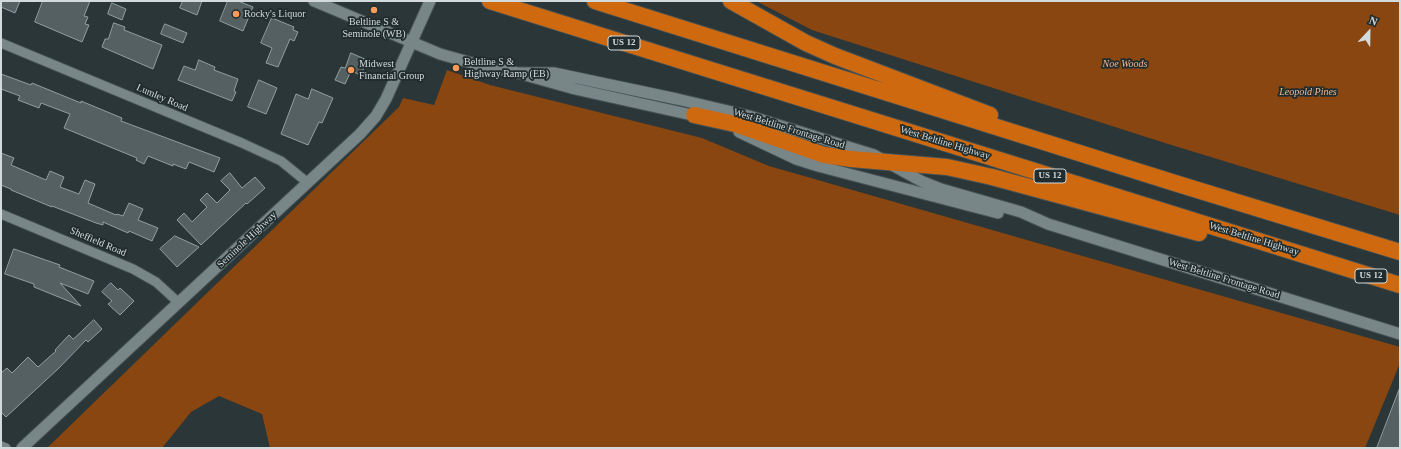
<!DOCTYPE html>
<style>
body{margin:0}
#map{position:relative;width:1401px;height:449px;overflow:hidden;background:#2a3637;font-family:Georgia,serif}
canvas{display:block}
.frame{position:absolute;inset:0;border:2px solid #d3dadb;pointer-events:none}
.north{position:absolute;left:1349px;top:12px;width:40px;height:40px;-webkit-text-stroke:3px #202c2d;paint-order:stroke;rotate:22deg;font-size:11px;font-weight:700;line-height:16px;text-align:center;color:#d3dadb}
.north::after{content:'';display:block;margin:auto;width:14px;height:18px;background:#d3dadb;clip-path:polygon(50% 0,100% 100%,50% 72%,0 100%)}
</style>
<div id="map">
<canvas width="1401" height="449"></canvas>
<div class="frame"></div>
<div class="north">N</div>
</div>
<script>
const c = document.querySelector('canvas').getContext('2d');
c.lineJoin = 'round';
function fillPath(path, color) { c.fillStyle = color; c.fill(path, 'evenodd'); }
function stroke(path, color, width, dash) { c.strokeStyle = color; c.lineWidth = width; c.lineCap = dash ? 'butt' : 'round'; c.setLineDash(dash || []); c.stroke(path); }
function drawText(font, color, halo, rows, align = 'center') {
  c.font = font + ' Georgia,serif'; c.lineWidth = 3.5; c.setLineDash([]); c.textBaseline = 'middle'; c.strokeStyle = halo; c.fillStyle = color; for (const [text, x, y, turn = 0] of rows) {
    c.save(); c.translate(x, y); c.rotate((+turn || 0) * Math.PI / 180); c.textAlign = isNaN(turn) ? turn : align; if (halo) c.strokeText(text, 0, 0); c.fillText(text, 0, 0); c.restore();
  }
}
const forest = new Path2D(`
 M756,1H1400V215L1165,143L812,30Z
 M447,70L490,85L702,138L769,166L1400,347V363L1365,448H270L262,414L219,396L191,412L162,448H47L399,107L403,98L434,105Z`);
const building = new Path2D(`
 M1,1H20L15,13L1,7Z
 M43,1H90L84,16L88,17L85,24L89,25L82,42L35,22Z
 M183,1H202L197,15L180,8Z
 M228,1H238L253,7L243,31L220,21Z
 M112,3L126,9L122,20L108,14Z
 M272,18L294,27L293,30L298,32L294,41L290,39L278,67L266,63L272,48L261,43Z
 M114,23L125,27L124,30L162,45L153,69L102,47L105,39H108Z
 M165,24L187,33L183,43L161,34Z
 M351,53L367,60L361,75L351,71L345,84L335,80L341,67L345,68Z
 M199,60L215,67L214,70L238,79L234,91L236,92L232,101L178,80L184,66L195,70Z
 M1,74L31,85L32,83L81,103V101L122,118L121,121L220,158L214,172L189,162L186,169L173,164V166L148,156L144,164L136,160L137,158L64,128L70,114L41,103L39,108L18,100L20,96L1,89Z
 M259,80L277,88L266,114L248,107Z
 M312,89L333,98L322,123L319,122L308,145L281,134L296,94L308,99Z
 M1,153L14,158L11,165L46,180L50,171L64,177L60,187L79,194L85,180L95,184L88,203L116,215L117,214L123,216L129,203L143,209L138,220L158,228L152,241L129,231L128,233L103,222V225L96,223L52,206V207L11,190V189L1,185Z
 M230,173L242,188L255,177L265,188L247,204L246,203L201,245L177,220L184,213L192,222L207,207L200,200L207,193L217,203L230,190L221,181Z
 M175,236L199,247L177,267L160,249Z
 M14,249L60,265L59,267L94,281L88,294L60,283L81,306L34,287V284L5,274Z
 M111,283L118,290L120,288L134,301L120,315L108,304L112,301L102,292Z
 M94,320L102,329L88,342L86,340L59,368L6,417L1,412V373L7,368L12,373L28,357L38,367L56,351L55,350L69,335L73,339Z
 M1399,390L1400,448H1377Z`);
const minor = new Path2D(`
 M1,43L242,143L281,161L308,183
 M1,214L133,269L156,282L179,303
 M1,446L6,448`);
const tertiary = new Path2D(`
 M314,1L440,54L479,65L518,73L575,89L701,117
 M518,73H554L677,99L749,116L874,155L921,181L941,189L1021,212L1048,224L1400,334
 M739,132L796,159L818,166L998,213
 M22,448L360,134L376,116L386,99L430,1`);
const motorway = new Path2D(`
 M490,1L1400,285
 M595,1L1178,184L1400,252
 M731,1L806,43L835,56L990,115
 M694,115L735,124L824,155L851,159L947,167L992,177L1199,233`);
const markers = [
 [374,10,4,"#fe9b58"],
 [236,14,4,"#fe9b58"],
 [456,68,4,"#fe9b58"],
 [351,70,4,"#fe9b58"]
];
const shields = [
 [624,43,32],
 [1050,176,32],
 [1371,276,32]
];
const shieldNames = [
 ["US 12",624,43],
 ["US 12",1050,176],
 ["US 12",1371,276]
];
const poiNames = [
 ["Rocky's Liquor",244,14],
 ["Beltline S &",374,22,"center"],
 ["Seminole (WB)",374,34,"center"],
 ["Beltline S &",464,62],
 ["Highway Ramp (EB)",464,74],
 ["Midwest",359,64],
 ["Financial Group",359,76]
];
const parkNames = [
 ["Noe Woods",1125,64],
 ["Leopold Pines",1308,92]
];
const streetNames = [
 ["Lumley Road",162,98,23],
 ["West Beltline Frontage Road",789,129,17],
 ["West Beltline Highway",945,143,17],
 ["West Beltline Highway",1254,239,17],
 ["Seminole Highway",247,240,-43],
 ["Sheffield Road",98,242,23],
 ["West Beltline Frontage Road",1224,279,17]
];
fillPath(forest, '#894611');
fillPath(building, '#546062');
stroke(building, '#919fa1', 1);
stroke(minor, '#485254', 11);
stroke(tertiary, '#485254', 13);
stroke(motorway, '#485254', 18);
stroke(minor, '#788688', 9);
stroke(tertiary, '#788688', 11);
stroke(motorway, '#ce6910', 16);
for (const [x, y, r, color] of markers) { const dot = new Path2D(); dot.arc(x, y, r, 0, 2 * Math.PI); c.fillStyle = color; c.fill(dot); stroke(dot, '#202c2d', 1.5); }
for (const [x, y, w] of shields) { const box = new Path2D(); box.roundRect(x - w / 2, y - 7, w, 14, 3); c.fillStyle = '#202c2d'; c.fill(box); stroke(box, '#d3dadb', 1); }
drawText('bold 9px', '#d3dadb', null, shieldNames);
drawText('10px', '#d3dadb', '#202c2d', poiNames, 'left');
drawText('italic 10px', '#f2b893', '#202c2d', parkNames);
drawText('10px', '#d3dadb', '#202c2d', streetNames);
</script>
